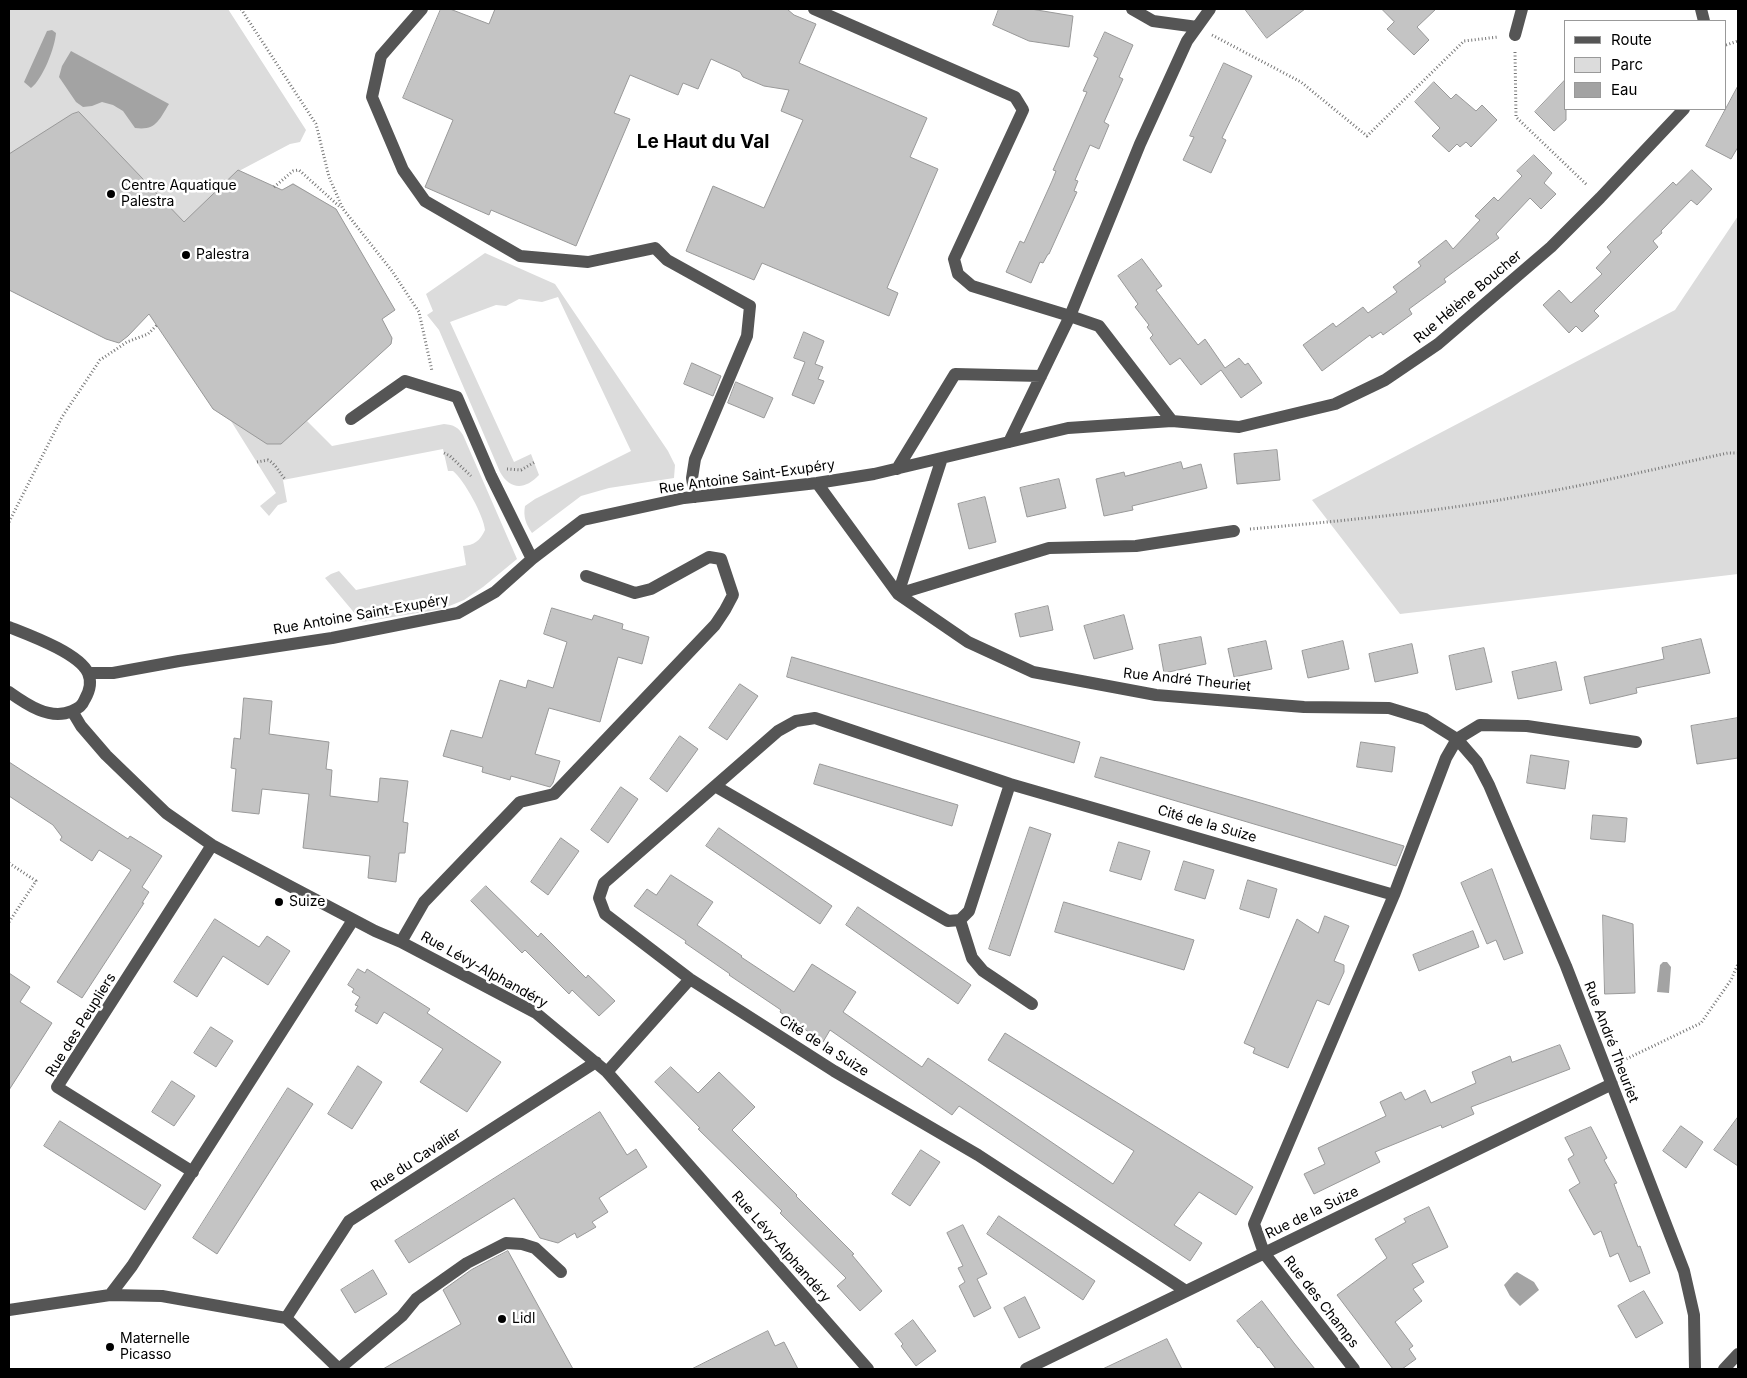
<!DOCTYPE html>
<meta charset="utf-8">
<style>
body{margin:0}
#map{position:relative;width:1747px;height:1378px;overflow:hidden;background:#fff;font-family:Inter,sans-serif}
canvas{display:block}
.frame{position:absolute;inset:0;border:10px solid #000;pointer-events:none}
.legend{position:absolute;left:1564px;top:20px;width:162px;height:90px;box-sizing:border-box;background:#fff;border:1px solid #999;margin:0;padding:6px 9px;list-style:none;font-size:15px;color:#000}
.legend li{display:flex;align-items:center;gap:10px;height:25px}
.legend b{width:25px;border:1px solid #999}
</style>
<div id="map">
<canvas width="1747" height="1378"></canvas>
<div class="frame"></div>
<ul class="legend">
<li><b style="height:6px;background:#555"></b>Route</li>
<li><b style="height:14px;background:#dcdcdc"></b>Parc</li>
<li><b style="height:14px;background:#a3a3a3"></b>Eau</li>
</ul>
</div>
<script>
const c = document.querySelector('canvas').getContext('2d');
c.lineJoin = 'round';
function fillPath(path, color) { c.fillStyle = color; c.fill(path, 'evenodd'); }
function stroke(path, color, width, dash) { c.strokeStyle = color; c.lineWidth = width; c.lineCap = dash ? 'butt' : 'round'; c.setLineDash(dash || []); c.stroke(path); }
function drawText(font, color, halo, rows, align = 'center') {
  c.font = font + ' Inter,sans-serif'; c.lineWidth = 5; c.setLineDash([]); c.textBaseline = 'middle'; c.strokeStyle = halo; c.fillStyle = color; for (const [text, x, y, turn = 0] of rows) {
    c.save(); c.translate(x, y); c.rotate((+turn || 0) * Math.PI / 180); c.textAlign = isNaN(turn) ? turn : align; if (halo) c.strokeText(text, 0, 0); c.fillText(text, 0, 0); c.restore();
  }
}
const green = new Path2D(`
 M9,9H228L306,130L300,142L290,144L239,171L282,190L293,183L336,209L395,310L382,319L392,338L391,344L307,421L332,446L444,424C454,425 458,427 463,435L517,559L483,587L464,600L442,609L362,622L325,578L331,574L339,571L356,590L466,565L463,546C474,545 480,541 485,530C484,516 464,480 453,471H448L443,449L283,480L287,502L278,505L269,516L260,506L276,493L231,421L213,409L149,313L128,336L119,343L106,339L9,290Z
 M1738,216V574L1400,614L1312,500L1675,310Z
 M485,253L555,284L668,451L675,465L674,478L609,488L581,496L532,533C526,524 523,517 525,506L535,499L631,451L558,297L542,302L519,299L506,306L496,305L450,322L514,462L531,454L539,475C525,490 510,490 500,472L439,330L427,315L433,311L426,294Z`);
const water = new Path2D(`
 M52,30L56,33C55,47 43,79 31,88L24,82L47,31Z
 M71,51L169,104C159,120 156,131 135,128L123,111L113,105L102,102L92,106L83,107L76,102L59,77L62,66Z
 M1663,962H1667L1671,967L1669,993L1657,992L1660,965Z
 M1517,1272L1534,1282L1539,1290L1520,1306L1510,1296L1504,1285L1514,1274Z`);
const building = new Path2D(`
 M441,9H450L489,24L495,9H787L794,15L816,24L799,63L927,118L910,157L938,169L887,288L898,293L889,316L762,263L754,280L686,251L713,186L764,208L803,120L781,111L789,90L764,86L743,77L740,72L711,59L698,89L683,83L678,95L630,75L614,113L630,119L576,246L491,210L489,215L425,187L453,120L403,98Z
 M999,9H1031L1073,16L1069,47L1029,41L993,25Z
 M1245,9H1305L1267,38Z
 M1382,9H1436L1417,27L1429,40L1414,55L1387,29L1394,22Z
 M1105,32L1133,45L1119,77L1123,79L1104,122L1109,125L1099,149L1090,145L1075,180L1078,181L1074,191L1077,192L1049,254H1048L1043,263L1040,262L1031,283L1006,272L1020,241L1024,243L1052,181L1056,171L1053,170L1087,92L1083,91L1098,58L1094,56Z
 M1224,63L1252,76L1222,138L1226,140L1211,173L1183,160L1194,137L1190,136Z
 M1566,79V120L1554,131L1535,112Z
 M1434,82L1451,99L1456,94L1476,111L1482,105L1497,120L1471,147L1466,142L1460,147L1457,144L1449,152L1432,136L1440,128L1415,102Z
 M1738,86V147L1731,159L1706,146Z
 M79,112L184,222L238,170L282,190L293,184L336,209L395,310L382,319L392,338L391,344L281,444H267L213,409L149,314L128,336L119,343L106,339L9,290V154L72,114Z
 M1534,155L1552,173L1544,183L1556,194L1541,209L1530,198L1496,234L1499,238L1444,279L1446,282L1409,309L1412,314L1383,335L1381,332L1372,338L1370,335L1322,371L1303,345L1333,323L1336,327L1363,307L1368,313L1397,292L1393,287L1421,266L1418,262L1446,240L1453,249L1480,220L1475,216L1494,197L1498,201L1522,176L1517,171Z
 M1692,170L1712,189L1697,205L1691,200L1661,231L1662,233L1653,241L1658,247L1594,311L1599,316L1582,332L1576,326L1569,333L1543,305L1559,290L1571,303L1602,274L1596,268L1611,252L1607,247L1673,182L1676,185Z
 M1142,259L1162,286L1156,290L1198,345L1205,339L1225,368L1239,358L1245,365L1248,363L1262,383L1241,398L1221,370L1201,385L1180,358L1170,365L1150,338L1153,335L1147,327L1149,325L1135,307L1138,304L1118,276Z
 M804,332L824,341L815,364L823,367L818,379L824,381L814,404L792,395L805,362L794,358Z
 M692,363L721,376L713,396L684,384Z
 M736,382L773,398L764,418L728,403Z
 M1277,450L1280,480L1237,484L1234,454Z
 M1181,462L1183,469L1201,464L1207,488L1132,506L1133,510L1104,516L1096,479L1124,472L1125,476Z
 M1059,479L1066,508L1027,517L1020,488Z
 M985,497L996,542L969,549L958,504Z
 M1048,606L1053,630L1020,637L1015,614Z
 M552,608L592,620L594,615L623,624L622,629L649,637L642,664L618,657L600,722L549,708L535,754L560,761L553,783L550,787L511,776L510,780L482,772L483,767L443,756L451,730L482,738L500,680L526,688L528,680L553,688L567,642L544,634Z
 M1124,615L1133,649L1094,659L1084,626Z
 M1201,637L1206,664L1164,673L1159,645Z
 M1701,639L1710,673L1636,688L1637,693L1590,704L1584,677L1664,659L1662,648Z
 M1266,641L1272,669L1234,677L1228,649Z
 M1343,641L1349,669L1308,678L1302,651Z
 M1412,644L1418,673L1375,682L1369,654Z
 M1484,648L1492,682L1456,690L1449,656Z
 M792,657L1080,742L1074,763L787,677Z
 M1556,662L1562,690L1518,699L1512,672Z
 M740,684L758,696L727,740L709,728Z
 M244,698L272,701L269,734L329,742L326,769L332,770L330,796L378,802L380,778L408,781L403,822L408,823L405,853H399L396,882L368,878L370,856L303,848L309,794L262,789L259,814L232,811L236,769L231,768L234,738L240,739Z
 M1738,718V758L1697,764L1691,726Z
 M680,736L698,749L667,792L650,779Z
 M1361,742L1395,747L1392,772L1357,767Z
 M1531,755L1569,761L1565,789L1527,783Z
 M1101,757L1264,804L1404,846L1396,866L1095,777Z
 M9,762L128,839L130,836L162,856L142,887L149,892L142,903H144L82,998L57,982L131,870L99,850L92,861L60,840L62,837L53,825L9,796Z
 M820,764L958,805L952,826L814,784Z
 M621,787L638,799L608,843L591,830Z
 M1593,815L1627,818L1625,842L1591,839Z
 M1030,827L1051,834L1010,956L989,949Z
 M719,828L832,906L820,924L706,846Z
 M561,838L579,851L548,895L531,882Z
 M1119,842L1150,851L1141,880L1110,871Z
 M1184,861L1214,870L1205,899L1175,890Z
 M1492,869L1523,953L1504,960L1496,940L1487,944L1461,883Z
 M671,875L713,902L697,925L742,956L741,957L794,992L812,964L856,992L843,1012L922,1067L928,1058L1113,1184L1134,1151L988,1060L1005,1033L1253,1187L1236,1215L1199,1192L1174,1225L1202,1243L1190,1261L959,1106L952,1115L830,1030L823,1042L780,1012L781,1010L729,975L730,974L685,943L686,941L634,906L647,889L656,895Z
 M1248,880L1277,889L1269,918L1240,909Z
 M486,886L538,937L541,933L586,978L588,975L615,1001L599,1016L572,990L569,994L525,950L522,953L471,901Z
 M1064,902L1194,940L1184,970L1055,932Z
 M858,907L971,985L958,1004L846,925Z
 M1603,915L1633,924L1635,993L1605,994Z
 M1325,916L1349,926L1334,961L1344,965V972L1329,1005L1317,1000L1288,1068L1253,1053L1255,1048L1244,1043L1297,919L1318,933Z
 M215,919L259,947L267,936L290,951L268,985L223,956L197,997L174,982Z
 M1473,931L1479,947L1419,971L1413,955Z
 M358,969L365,973L367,969L430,1009L427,1013L501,1062L467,1112L420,1082L443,1049L384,1012L377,1024L355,1011L358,1006L355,1005L360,997L352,992L354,989L348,985Z
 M9,973L30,987L20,1002L52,1023L9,1090Z
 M211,1027L233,1041L216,1067L194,1053Z
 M1560,1045L1570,1069L1471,1107L1474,1114L1442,1128L1441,1125L1375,1152L1380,1162L1314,1194L1304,1174L1325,1164L1318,1148L1386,1116L1380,1102L1401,1092L1405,1100L1425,1090L1431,1103L1476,1083L1472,1072L1510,1056L1512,1062Z
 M358,1066L382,1082L352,1129L328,1114Z
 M671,1067L698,1093L719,1072L755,1107L732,1130L797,1195L796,1196L854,1254L852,1255L882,1291L860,1311L837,1286L846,1278L780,1213L782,1211L698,1129L700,1128L655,1082Z
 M172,1081L195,1096L174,1126L152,1112Z
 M288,1088L313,1104L217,1254L193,1238Z
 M600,1112L627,1155L636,1149L647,1167L599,1198L608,1212L592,1222L596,1227L577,1238L575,1233L558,1243L540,1238L514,1198L409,1263L395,1241Z
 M1738,1117V1166L1714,1150Z
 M60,1121L161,1185L145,1210L44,1146Z
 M1681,1126L1703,1142L1686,1168L1663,1151Z
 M1591,1127L1607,1158L1604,1160L1617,1183L1614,1184L1638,1247L1640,1246L1650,1273L1630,1282L1618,1253L1610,1257L1601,1231L1594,1235L1569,1190L1580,1183L1568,1159L1574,1155L1565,1138Z
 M921,1150L940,1162L910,1206L892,1194Z
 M1429,1207L1448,1247L1412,1264L1424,1282L1413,1289L1422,1301L1395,1322L1413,1346L1409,1349L1416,1359L1402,1369H1393L1337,1295L1387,1258L1375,1239L1406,1222L1404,1219Z
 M999,1216L1095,1281L1083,1300L987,1234Z
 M963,1225L987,1274L977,1279L991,1308L974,1317L959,1286L965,1282L958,1268L963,1266L947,1233Z
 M508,1251L573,1369H383L461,1324L443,1290L471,1270Z
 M373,1270L387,1294L355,1313L341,1290Z
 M1644,1291L1663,1323L1636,1338L1618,1306Z
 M1025,1297L1040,1328L1019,1338L1004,1308Z
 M1262,1301L1294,1343L1315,1369H1276L1259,1347L1258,1348L1237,1321Z
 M913,1320L936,1351L916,1366L901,1346L903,1344L895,1334Z
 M768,1331L775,1346L784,1342L798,1369H692Z
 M1167,1339L1182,1369H1103Z`);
const path = new Path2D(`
 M241,9L316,124L329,177L343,209L392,271L419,312L432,371
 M1212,35L1301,82L1367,136L1464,41L1498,37
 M1726,45L1738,41
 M1515,52L1516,117L1587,185
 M274,187L293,171L299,170L340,207
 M444,453L450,456L471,476
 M257,462L268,460C277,465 279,473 286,480
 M507,469L521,470L535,462
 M9,522L62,417L100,360L127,342L148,334L157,325
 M1250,529C1343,521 1436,512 1528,495C1595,484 1662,467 1728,453H1738
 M9,863L36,881L9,922
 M1620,1062L1701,1023L1731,980L1738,964`);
const minor = new Path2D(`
 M422,9L381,56L372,97L403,170L425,201L520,256L588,262L655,248L667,260L750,306L747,336L695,459L692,478L695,497
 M814,9L1015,97L1023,110L954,259L958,274L972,286L1070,316L1009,442
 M1132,9L1153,21L1197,27
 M1210,9L1187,41L1140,144L1070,316L1099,326L1172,421L1239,427L1335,404L1385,380L1438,344L1551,247L1600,198L1684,109
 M1701,9L1704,21
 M1515,35L1522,9
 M351,419L405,381L457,397L491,476L532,559
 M897,469L955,374L1041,376
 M817,483L898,594L968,642L1033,672L1156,695L1304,707L1389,708L1425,719L1457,739L1480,725L1527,726L1636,742
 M898,594L1049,548L1136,546L1234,531
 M898,594L942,458
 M9,627C29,635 79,653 88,673C92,682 89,692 85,699C82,706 79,708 72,711C50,721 26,704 9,692
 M88,673H113L179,661L332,638L458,613L495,592L532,559L583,520L684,498L817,483L874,474L1068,428L1172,421
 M72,711L81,726L106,755L166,813L212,845L375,931L401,942L536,1013L607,1072L868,1369
 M715,786L948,921L960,920L969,911L1010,784
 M960,920L972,958L983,971L1032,1004
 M401,942L424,902L520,802L554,794L715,625L725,610L733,595L721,559L709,557L651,589L635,593L586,576
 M607,1072L690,979
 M193,1172L57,1087L212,845
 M1186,1291L978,1155L834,1071L690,979L605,914L599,898L604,883L778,731L796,721L815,718L1010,784L1394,895
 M110,1295L132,1266L353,920
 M9,1310L110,1295L162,1296L286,1318
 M286,1318L349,1221L596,1062
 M286,1318L339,1369
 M339,1369L402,1316L416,1299L467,1263L506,1243L522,1244L535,1248L561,1272
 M1026,1369L1612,1084
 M1354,1369L1264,1253L1254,1224L1394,895L1446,758L1457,739L1477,762L1489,785L1566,966L1684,1271L1694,1315L1695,1369
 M1724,1369L1738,1354`);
const markers = [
 [111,194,5,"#000"],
 [186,255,5,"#000"],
 [279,902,5,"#000"],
 [502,1319,5,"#000"],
 [110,1347,5,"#000"]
];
const poiNames = [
 ["Centre Aquatique",121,186],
 ["Palestra",121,202],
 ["Palestra",196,255],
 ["Suize",289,902],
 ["Lidl",512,1319],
 ["Maternelle",120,1339],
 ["Picasso",120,1355]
];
const streetNames = [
 ["Rue Hélène Boucher",1468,297,-40],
 ["Rue Antoine Saint-Exupéry",747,477,-8],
 ["Rue Antoine Saint-Exupéry",361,615,-10],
 ["Rue André Theuriet",1187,680,6],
 ["Cité de la Suize",1207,824,16],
 ["Rue Lévy-Alphandéry",484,970,29],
 ["Rue des Peupliers",81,1025,-58],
 ["Rue André Theuriet",1611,1042,69],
 ["Cité de la Suize",824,1046,32],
 ["Rue du Cavalier",416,1160,-33],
 ["Rue de la Suize",1312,1213,-26],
 ["Rue Lévy-Alphandéry",781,1247,49],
 ["Rue des Champs",1321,1302,52]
];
const districtNames = [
 ["Le Haut du Val",703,142]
];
fillPath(green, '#dcdcdc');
fillPath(water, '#a3a3a3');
fillPath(building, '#c4c4c4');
stroke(building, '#999', 1);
stroke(path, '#777', 3, [1, 2.5]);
stroke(minor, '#555', 12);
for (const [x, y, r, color] of markers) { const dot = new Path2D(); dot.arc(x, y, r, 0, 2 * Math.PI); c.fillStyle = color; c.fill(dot); stroke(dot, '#fff', 2); }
drawText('14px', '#000', '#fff', poiNames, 'left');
drawText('14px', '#000', '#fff', streetNames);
drawText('bold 19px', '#000', '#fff', districtNames);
</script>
